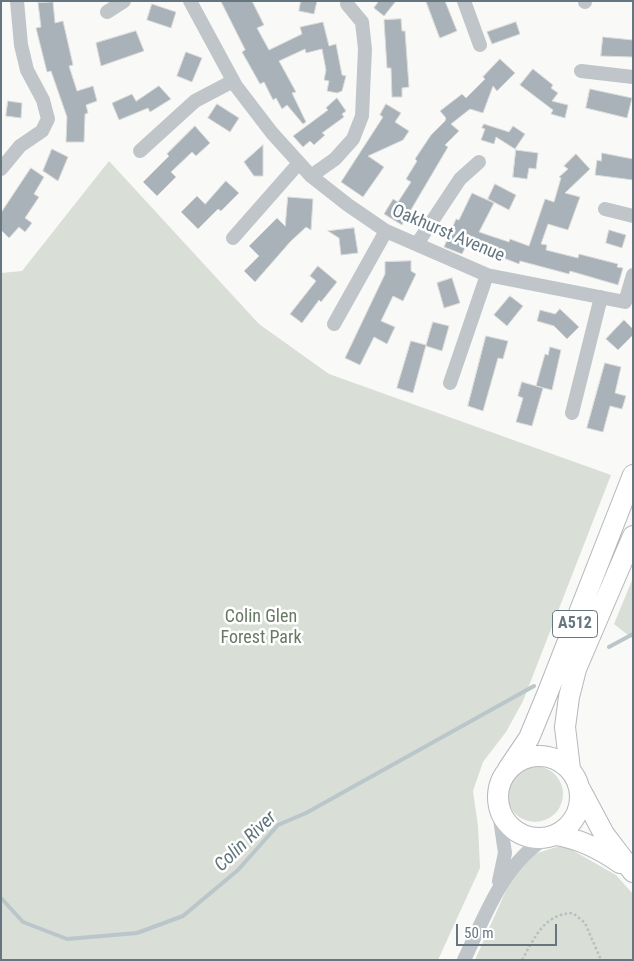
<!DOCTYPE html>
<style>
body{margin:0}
#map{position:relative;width:634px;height:961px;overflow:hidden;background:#f9f9f7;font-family:"Roboto Condensed",sans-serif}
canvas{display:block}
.frame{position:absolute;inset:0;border:2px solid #657681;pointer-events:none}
.scale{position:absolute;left:456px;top:924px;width:101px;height:22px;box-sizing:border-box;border:2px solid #657681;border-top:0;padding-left:6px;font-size:15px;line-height:18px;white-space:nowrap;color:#657681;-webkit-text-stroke:4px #fff;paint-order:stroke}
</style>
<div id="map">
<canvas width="634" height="961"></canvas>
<div class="frame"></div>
<div class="scale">50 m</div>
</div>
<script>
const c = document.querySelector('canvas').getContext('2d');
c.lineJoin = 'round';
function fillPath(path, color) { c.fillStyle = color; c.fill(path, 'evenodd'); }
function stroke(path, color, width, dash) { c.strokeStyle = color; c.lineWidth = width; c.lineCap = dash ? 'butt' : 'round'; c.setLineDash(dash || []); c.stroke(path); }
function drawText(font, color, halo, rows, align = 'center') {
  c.font = font + ' "Roboto Condensed",sans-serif'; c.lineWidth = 5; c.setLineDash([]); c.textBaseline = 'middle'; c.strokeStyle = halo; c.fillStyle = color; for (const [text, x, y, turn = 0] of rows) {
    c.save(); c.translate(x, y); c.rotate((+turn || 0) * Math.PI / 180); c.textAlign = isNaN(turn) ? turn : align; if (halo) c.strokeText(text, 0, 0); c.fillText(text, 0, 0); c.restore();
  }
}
const green = new Path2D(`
 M109,161L259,324L329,374L611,475L523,701L506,732L483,762L473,791L478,826L480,868L438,960H1V273L22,271Z
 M633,578V639L614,624Z
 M507 794a28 28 0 1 1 56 0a28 28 0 1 1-56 0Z
 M563,845L616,875L633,894V960H475L508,886L531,855Z`);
const stream = new Path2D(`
 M609,647L633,634
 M1,898L23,922L67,939L137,933L183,916L238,870L278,825L306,813L534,686`);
const building = new Path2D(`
 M221,1H252L264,25L257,28L269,50L302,34L300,27L323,22L329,46L336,44L342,75L346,76L342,91L337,93L327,91L329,81L324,80L326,70L322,49L306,53L305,49L279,61L296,92L292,93L306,122L303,124L287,105L282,109L276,98L273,100L264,82L260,84L242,52L245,50Z
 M301,1H317L314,14L299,11Z
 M379,1H396L384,16L374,8Z
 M426,1H445L457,31L440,38Z
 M53,2L55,23L63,21L73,65L69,66L77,91L93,86L97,101L86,105L88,113L85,114L84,142H66L67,117L51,71L47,72L36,28L41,27L38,3Z
 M152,4L176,12L171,28L147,20Z
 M401,19L402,31H405L409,87L402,88V97H392L391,68H387L384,20Z
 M516,22L520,34L492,44L487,32Z
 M136,31L144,51L101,66L96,43Z
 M603,37L633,40V57L601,56Z
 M186,52L202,58L192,82L177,76Z
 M500,59L515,73L497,91L493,86L483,113L470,109L451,124L459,131L445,145L448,147L402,225L384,214L393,199L398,202L411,182L406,179L417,161L415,159L431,135L445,121L446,118L440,111L462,94L466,98L485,79L483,77Z
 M533,69L553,85L551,88L558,93L552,101L568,105L565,118L551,114L553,110L520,85Z
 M159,86L171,99L150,112L148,108L119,120L112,103L132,94L136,101Z
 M590,89L632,98L627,118L586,108Z
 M337,98L346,111L342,114L344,117L322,133L325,135L314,145L310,141L303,147L293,136L328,110L326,108Z
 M8,101L22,103L21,118L6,116Z
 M217,104L239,118L230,132L208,118Z
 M386,104L401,113L395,122L409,131L403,140L368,156L384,167L363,197L341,182L383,117L380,115Z
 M484,124L509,132L513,126L525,134L515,149L496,137L494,144L481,140L485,129L482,128Z
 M195,126L210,143L196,156L192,152L171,172L176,177L157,196L143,182L169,156L167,154Z
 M263,145V176H254L244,162Z
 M52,149L68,157L58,181L43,171Z
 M516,150L538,153L536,169L529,168L527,179L513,177Z
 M602,153L633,159V180L595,175L597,160L601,161Z
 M576,154L590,169L565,193L580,197L568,230L548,224L541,244L547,245L546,250L578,258L579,254L618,264L617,267L623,268L618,285L570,271L569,274L520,261L519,264L488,252L487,254L467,244L462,254L444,247L456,219L459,220L472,193L494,203L479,232L509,242L510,239L529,246L545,199L554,202L561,178L559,177L568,169L564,166Z
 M31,168L44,177L34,194L39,197L25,218L32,223L25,232L19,227L9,238L1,230V213Z
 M226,181L239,193L221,211L218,209L198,229L181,212L197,196L205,204Z
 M495,184L516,195L509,210L488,199Z
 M288,197L313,199L311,230L306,227L290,242L255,282L244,271L259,256L249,246L277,218L285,226Z
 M354,228L358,253L341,255L339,238L328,231Z
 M609,230L626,235L622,248L606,243Z
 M411,261V271L416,274L403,301L393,296L381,321L395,327L387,344L374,337L360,365L345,358L385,274V262Z
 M318,266L337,282L321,302L319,300L302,323L290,314L316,281L310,276Z
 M452,278L460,303L444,308L437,283Z
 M510,296L523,306L507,326L494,315Z
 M560,309L579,327L567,339L554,326L537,321L540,310L555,314Z
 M624,320L633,329V335L618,350L606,339Z
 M433,322L449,326L442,351L426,346Z
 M486,336L508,341L503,359L498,358L483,411L468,406Z
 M411,341L426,345L413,393L397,388Z
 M550,347L561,350L552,390L536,386L545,354L548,355Z
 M605,363L621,367L615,393L626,396L622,409L610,406L603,432L587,428Z
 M522,382L543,388L532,426L516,422L523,398L518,396Z`);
const path = new Path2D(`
 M522,960C535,937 544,914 573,913L585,923L601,960`);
const minor = new Path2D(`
 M190,1L236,86L272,133L311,176L348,205L386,231L487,275L625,302L633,275
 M464,1L480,45
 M585,1V2
 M107,12L124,1
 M581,71L633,77
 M140,151L195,101L233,81
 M1,169L20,146L42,131L48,119L43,100L27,70L21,45L17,1
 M311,176L335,159L353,139L362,116L365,49L362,22L347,4
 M605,209L633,216
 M233,238L299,163
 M417,244L460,179L479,162
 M334,324L386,231
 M450,383L487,275
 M572,413L601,297
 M498,805L505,853L499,881
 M464,960C485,916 503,864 546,838`);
const highway = new Path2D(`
 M498 797a41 41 0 1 1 82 0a41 41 0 1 1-82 0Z
 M508,769L529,738L548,692L633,475
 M570,769L565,727L569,697L576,669L633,536
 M580,789L604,834L633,872
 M556,835C580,839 600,849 620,863`);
const shields = [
 [575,624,45]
];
const shieldNames = [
 ["A512",575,624]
];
const streetNames = [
 ["Oakhurst Avenue",448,234,23]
];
const parkNames = [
 ["Colin Glen",261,617],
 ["Forest Park",261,638]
];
const waterNames = [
 ["Colin River",246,842,-44]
];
fillPath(green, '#d9ded6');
stroke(stream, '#bac6ca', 4);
fillPath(building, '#a9b2b8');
stroke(building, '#dbdbd9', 1);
stroke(highway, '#b4b8bc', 22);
stroke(path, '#bbbec1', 2.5, [2.5, 2.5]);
stroke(minor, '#c0c5c9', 14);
stroke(highway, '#fff', 20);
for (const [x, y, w] of shields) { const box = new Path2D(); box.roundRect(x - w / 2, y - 13.5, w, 27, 4); c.fillStyle = '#fff'; c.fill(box); stroke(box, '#657681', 1); }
drawText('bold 16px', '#657681', null, shieldNames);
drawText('18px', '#657681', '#fff', streetNames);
drawText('18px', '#687963', '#fff', parkNames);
drawText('italic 19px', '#60757b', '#fff', waterNames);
</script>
